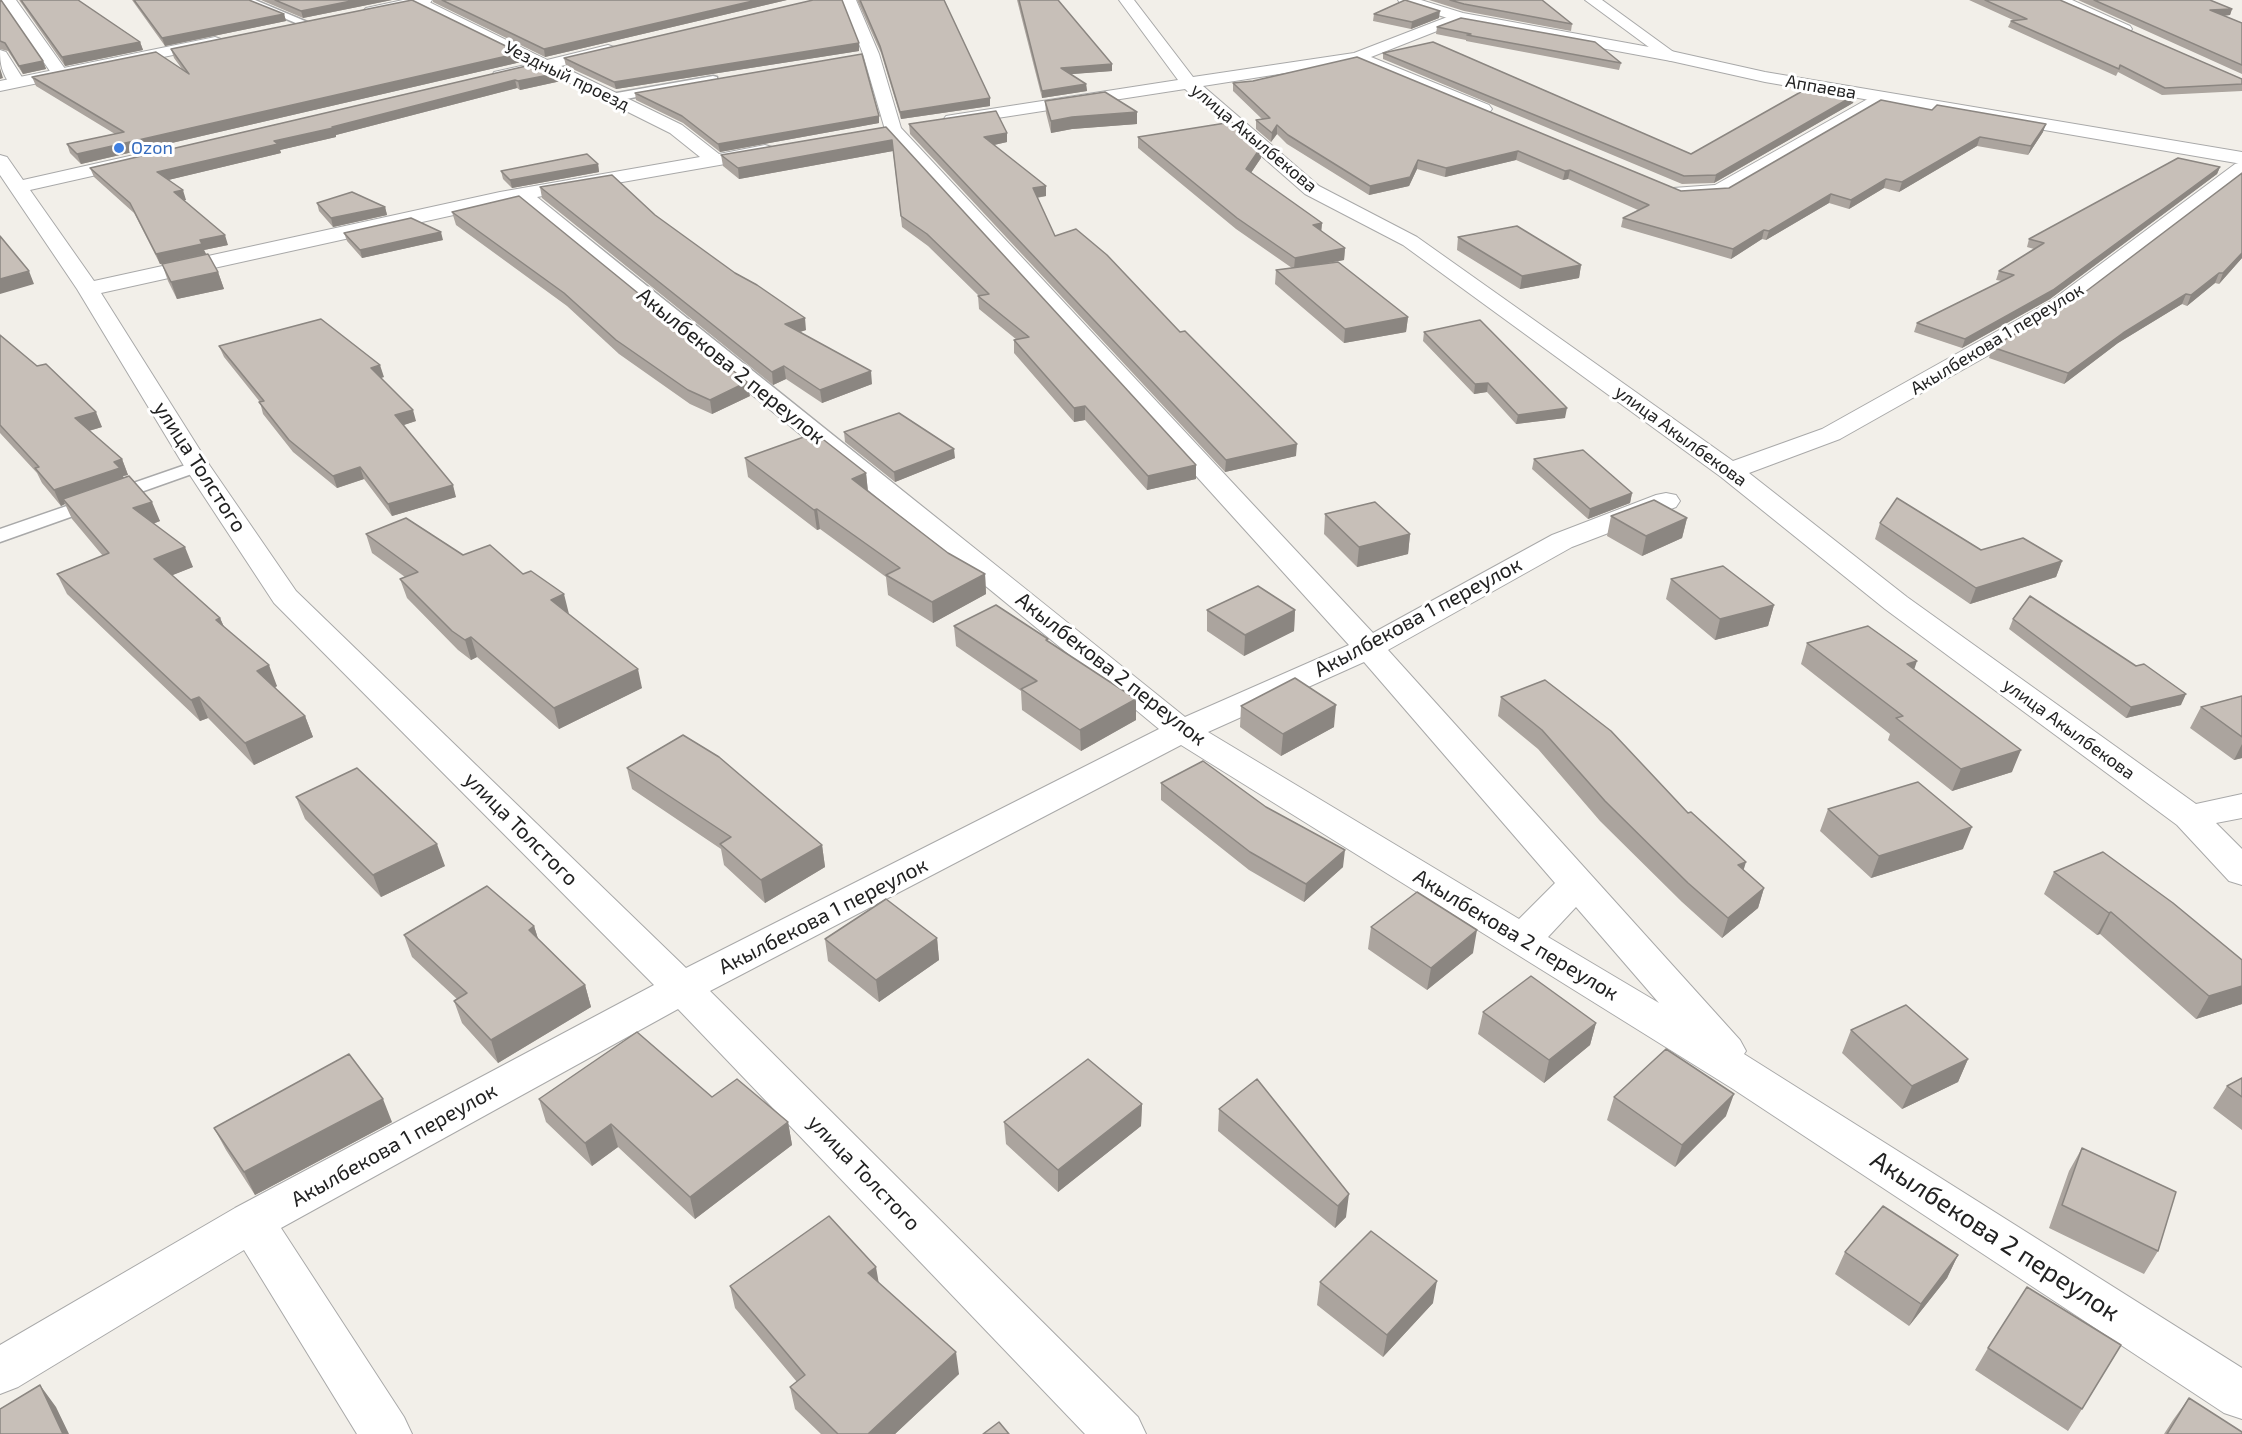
<!DOCTYPE html>
<meta charset="utf-8">
<style>
body{margin:0}
canvas{display:block;background:#f2efe9}
</style>
<canvas width="2242" height="1434"></canvas>
<script>
const c = document.querySelector('canvas').getContext('2d');
c.lineJoin = 'round';
function stroke(path, color, width, dash) { c.strokeStyle = color; c.lineWidth = width; c.lineCap = dash ? 'butt' : 'round'; c.setLineDash(dash || []); c.stroke(path); }
function fillPath(path, color) { c.fillStyle = color; c.fill(path, 'evenodd'); }
function drawText(font, color, halo, rows, align = 'center') {
  c.font = font + ' "Exo 2",sans-serif'; c.lineWidth = 6; c.setLineDash([]); c.textBaseline = 'middle'; c.strokeStyle = halo; c.fillStyle = color; for (const [text, x, y, turn = 0] of rows) {
    c.save(); c.translate(x, y); c.rotate((+turn || 0) * Math.PI / 180); c.textAlign = isNaN(turn) ? turn : align; if (halo) c.strokeText(text, 0, 0); c.fillText(text, 0, 0); c.restore();
  }
}
const service = new Path2D(`
 M241,0H255L312,24L303,26Z
 M713,76L717,77V81L611,102L605,98L611,94Z
 M197,461L203,462L206,466L203,470L0,542V529Z`);
const minor = new Path2D(`
 M1,0H16L68,73L66,77H54Z
 M406,0H425L547,60L608,45L614,47L616,50L614,53L561,66L682,125L719,154L765,145L772,147L774,151L772,155L765,157L537,197C752,372 970,543 1185,717L1349,645L886,133L863,54L842,0H856L879,54L901,128L1373,633L1552,535L1656,495L1666,493L1676,495L1680,501L1676,507L1572,547L1388,650L1740,1040L1746,1051L1744,1054L2242,1368V1419L2224,1413L1733,1089L1181,745L710,991L1138,1417L1146,1434H1085L678,1009L281,1228L404,1417L412,1434H357L244,1250L18,1387L0,1394V1345L235,1208L654,985L274,603L184,466L77,289L0,175V155L7,157L23,180L134,155L141,157L143,161L141,165L30,190L94,281L500,192L700,157L670,133L544,70L500,81L494,80L492,76L494,72L530,64L408,3ZM517,201C730,379 946,552 1159,729L686,968L296,591L210,466L101,293ZM1364,662L1555,883L1519,919L1208,732ZM1576,907L1659,1003L1548,937Z
 M1119,0H1134L1193,77L1354,53L1455,14H1465L1468,17L1465,20L1371,57L1489,105L1492,109L1489,113H1477L1355,62L1203,86L1319,186L1417,237L1733,461L1822,429L2051,301L2235,164L2242,162V177L2067,311L1840,439L1749,473L1907,597L2196,804L2242,794V818L2216,823L2242,849V885L2229,881L2177,825L1885,609L1721,477L1403,245L1305,194L1185,89L952,125L946,124L943,120L946,116L952,115L1178,80Z
 M1585,0H1602L1679,56L1671,61L1665,59Z
 M2053,0H2072L2130,26L2132,29L2130,32H2118L2055,3Z
 M0,50L6,52L25,82L23,86H11C2,73 0,65 0,50Z
 M1880,92L1886,93L1889,97L1886,101L1726,195L1680,198L1673,196L1670,192L1673,188L1715,185Z`);
const tertiary = new Path2D(`
 M403,0H432L430,3L371,16L363,11L366,8Z
 M1398,0H1421L1463,13L1671,51L1765,72L2242,152V164L1765,82L1671,61L1460,22L1400,3Z
 M215,37L221,39L223,42L221,45L0,91V81Z`);
const wall = new Path2D(`
 M0,0L43,61L46,69L23,74L8,51L0,49Z
 M19,0H78L140,42L143,50L65,66Z
 M132,0H249L284,14L286,21L165,46Z
 M261,0H392L303,18Z
 M433,0H787L545,57L433,2Z
 M857,0H944L990,98V106L901,119L881,53Z
 M1017,0H1058L1112,71L1071,74L1086,84L1087,91L1042,98Z
 M1429,0H1542L1572,24L1571,31L1464,11Z
 M1969,0H2060L2242,79V91L2162,95L2118,72L2116,76L2008,27L2011,21L2013,20Z
 M2078,0H2210L2232,9L2230,15L2223,16L2242,23V74Z
 M1374,14L1439,18L1411,29L1373,21Z
 M1437,27L1621,63L1619,70L1466,41V40L1436,34Z
 M171,49L521,62L81,164L70,153L67,144L115,134L36,86L32,77L182,69L174,58Z
 M859,51L616,89L566,66L564,58Z
 M1383,53L1691,154L1827,95H1855L1853,103L1714,183L1682,184L1383,59Z
 M539,63L559,73L561,81L520,90L517,88L336,135V137L280,150L281,153L168,180L186,200L183,201L228,245L204,250L206,254L218,272L224,289L177,299L168,281L162,264H160L134,213L94,177L90,168Z
 M1253,81L1681,191L1729,188L1881,100L2043,132L2028,155L1977,146L1899,192L1884,188L1849,209L1829,203L1766,240L1762,239L1731,259L1621,227L1623,218L1638,210L1568,179L1563,180L1516,160L1445,177L1417,169L1409,186L1369,195L1287,144L1277,134L1271,142L1256,129V120L1262,119L1233,91V83Z
 M635,93L879,123L720,152L683,123L636,100Z
 M1045,101L1137,124L1072,129L1051,133L1046,113Z
 M909,124L1007,142L994,145L1046,186V196L1037,198L1055,236L1296,456L1225,472L910,134Z
 M886,127L1196,479L1147,490L1085,420L1074,422L1014,353V340H1017L979,309L978,296H979L928,246L902,227L893,151L739,179L723,166L721,155Z
 M1138,137L1261,147V158L1251,173L1322,223L1321,231L1345,248L1344,260L1319,265L1408,317L1406,332L1344,343L1275,284L1276,270L1292,268L1236,229L1138,148Z
 M598,164L599,172L512,188L503,179L501,171Z
 M2220,167L2217,174L2050,299L1962,348L1914,332L1917,323L2002,281L1996,280L1999,271L2034,249L2027,247L2029,239Z
 M2242,173V258L2219,284L2215,283L2187,306L2182,304L2118,343L2064,384L1989,358L1992,347L2072,302Z
 M540,187L655,215L806,330L800,332L872,384L822,403L786,379L773,385L542,198Z
 M317,203L385,207L387,215L333,227L319,211Z
 M452,212L750,396L712,414L690,404L619,354L567,306L456,225Z
 M344,233L443,240L362,258L347,241Z
 M1458,237L1581,265L1579,278L1520,289L1457,250Z
 M1424,332L1565,418L1516,424L1487,392L1474,394L1423,341Z
 M0,335L102,427L89,431L122,459L128,475L123,476L124,478L160,521L153,524L193,567L172,575L220,618L224,627L277,686L275,688L305,716L313,737L254,765L208,718L200,721L67,594L57,574L103,556L72,519L65,504L61,506L42,483L37,473L0,433Z
 M219,346L384,377L380,378L416,421L403,425L456,497L392,516L364,479L337,488L293,452L263,414L260,402L224,357Z
 M844,432L955,458L895,482L845,442Z
 M745,458L866,473L868,491L948,553L985,574L986,594L933,623L888,595L886,577L820,529L817,530L748,477Z
 M1534,459L1632,493L1630,503L1588,519L1532,469Z
 M1325,514L1410,534L1408,554L1357,567L1324,534Z
 M1611,516L1687,518L1682,538L1642,556L1607,536Z
 M1880,523L1981,550L2062,561L2056,577L1970,604L1875,539Z
 M366,534L463,555L523,574L569,614L642,688L559,729L477,657L471,660L458,650L407,598L400,579L405,577L372,553Z
 M1671,579L1774,605L1768,626L1715,640L1666,599Z
 M1207,610H1295L1294,631L1244,656L1207,631Z
 M2013,619L2181,705L2126,718L2009,629Z
 M954,626L1048,642L1136,699V720L1081,751L1022,710L1021,691L956,646Z
 M1807,643L1914,670L2012,772L1952,791L1888,740L1890,734L1801,664Z
 M2242,696V758L2234,760L2190,728L2201,707Z
 M1501,697L1688,813L1744,870L1764,888L1758,908L1722,938L1682,902L1600,821L1538,749L1498,716Z
 M1241,706L1334,727L1281,756L1240,727Z
 M627,768L822,845L825,867L765,903L724,865L721,849L632,789Z
 M1161,783L1343,867L1304,902L1249,870L1161,800Z
 M296,797L445,866L381,897L305,819Z
 M1828,809L1963,849L1871,878L1820,831Z
 M2054,872L2242,960V1004L2196,1019L2100,934L2097,935L2044,894Z
 M534,926L538,939L585,985L591,1007L498,1063L462,1023L454,1001L457,999L412,957L404,935Z
 M1371,927L1473,953L1427,990L1368,949Z
 M937,938L939,960L879,1002L828,961L825,939Z
 M1483,1012L1596,1023L1590,1045L1544,1083L1478,1034Z
 M1851,1030L1968,1059L1958,1082L1902,1109L1842,1053Z
 M2242,1078V1130L2213,1108L2227,1086Z
 M1257,1079L1346,1217L1335,1228L1218,1131L1219,1109Z
 M712,1097L788,1122L792,1145L695,1219L618,1147L592,1166L546,1122L539,1099Z
 M1614,1097L1726,1116L1675,1167L1607,1120Z
 M1142,1104L1141,1126L1058,1192L1006,1144L1004,1122Z
 M392,1122L255,1195L226,1150L214,1128Z
 M2082,1148L2158,1251L2144,1274L2049,1228L2069,1171Z
 M1845,1252L1958,1255L1947,1278L1909,1326L1835,1274Z
 M1320,1282L1433,1303L1383,1357L1317,1305Z
 M879,1283L959,1374L895,1434H821L795,1409L790,1387L797,1382L735,1308L730,1286Z
 M1988,1348L2082,1409L2068,1431L1975,1370Z
 M2189,1398L2242,1434H2164L2173,1420Z`);
const shadedWall = new Path2D(`
 M356,0H392L303,18L301,11Z
 M757,0H787L545,57L544,49Z
 M2232,9L2230,15L2207,17L2210,10Z
 M1440,11L1439,18L1411,29L1412,22Z
 M284,14L286,21L165,46L162,38Z
 M140,42L143,50L65,66L62,57Z
 M859,43V51L616,89L614,82Z
 M520,53L521,62L81,164L77,154Z
 M43,61L46,69L23,74L19,66Z
 M1112,64V71L1061,75V68Z
 M0,68L3,78L0,79Z
 M559,73L561,81L520,90L518,81Z
 M515,80L517,88L336,135V137L280,150L281,153L160,182L157,172L274,141Z
 M1086,84L1087,91L1042,98V91Z
 M1855,95L1853,103L1714,183L1716,175Z
 M990,98V106L901,119L900,112Z
 M1137,112V124L1072,129L1051,133V121L1072,117Z
 M879,116V123L720,152L718,144Z
 M2046,124L2043,132L2028,155L2031,146Z
 M1277,125V134L1271,142L1272,133Z
 M1007,133V142L985,147L984,137Z
 M1980,137L1977,146L1899,192L1902,182Z
 M892,140L893,151L739,179L738,168Z
 M1261,147V158L1246,180V169Z
 M1518,151L1516,160L1445,177L1446,168Z
 M1418,160L1417,169L1409,186L1369,195L1370,186Z
 M598,164L599,172L512,188L510,180Z
 M2220,167L2217,174L2050,299L1962,348L1965,339Z
 M1570,170L1568,179L1563,180L1565,171Z
 M1886,179L1884,188L1849,209L1851,200Z
 M1046,186V196L1033,198V188Z
 M183,190L186,200L177,202L174,192Z
 M1831,194L1829,203L1766,240L1769,231Z
 M385,207L387,215L333,227L331,218Z
 M1322,223L1321,234L1313,225Z
 M1764,230L1762,239L1731,259L1733,249Z
 M441,232L443,240L362,258L360,250Z
 M225,235L228,245L204,250L206,254L160,264L156,254L200,240Z
 M1345,248L1344,260L1294,269L1295,258Z
 M2242,253V258L2219,284L2223,273Z
 M1581,265L1579,278L1520,289L1522,276Z
 M29,271L34,284L0,294V279Z
 M218,272L224,289L177,299L171,282Z
 M2219,273L2215,283L2187,306L2191,295Z
 M2186,294L2182,304L2118,343L2064,384L2068,373L2123,333Z
 M1408,317L1406,332L1344,343L1345,329Z
 M805,318L806,330L787,336L785,324Z
 M380,365L384,377L374,380L371,368Z
 M784,366L786,379L773,385L772,372Z
 M871,371L872,384L822,403L820,390Z
 M747,382L750,396L712,414L710,400Z
 M1488,383L1487,392L1474,394L1475,384Z
 M1085,406V420L1074,422V408Z
 M1567,408L1565,418L1516,424L1518,415Z
 M413,410L416,421L398,427L395,415Z
 M96,412L102,427L81,433L75,418Z
 M1297,444L1296,456L1225,472L1226,460Z
 M954,449L955,458L895,482L894,472Z
 M122,459L128,475L123,476L126,483L63,499L65,504L61,506L54,490Z
 M1196,465V479L1147,490L1148,476Z
 M360,467L364,479L337,488L333,476Z
 M866,473L868,493L852,479Z
 M453,485L456,497L392,516L388,504Z
 M1632,493L1630,503L1588,519L1590,509Z
 M152,502L160,521L141,528L133,508Z
 M817,509L820,529L817,530L814,510Z
 M1687,518L1682,538L1642,556L1646,536Z
 M1410,534L1408,554L1357,567L1359,547Z
 M185,547L193,567L163,579L154,559Z
 M2062,561L2056,577L1970,604L1976,588Z
 M985,574L986,594L933,623L932,602Z
 M564,594L569,614L551,600Z
 M1774,605L1768,626L1715,640L1720,619Z
 M1295,610L1294,631L1244,656L1245,635Z
 M220,618L229,638L216,620Z
 M471,637L477,657L471,660L465,640Z
 M1917,661L1910,682L1907,664Z
 M269,665L277,686L265,692L257,671Z
 M638,669L642,688L559,729L554,708Z
 M2186,694L2181,705L2126,718L2131,707Z
 M199,697L208,718L200,721L191,700Z
 M1136,699V720L1081,751L1080,730Z
 M1336,705L1334,727L1281,756L1283,734Z
 M305,716L313,737L254,765L245,743Z
 M2242,744V758L2234,760Z
 M2021,750L2012,772L1952,791L1961,769Z
 M1972,827L1963,849L1871,878L1879,856Z
 M437,844L445,866L381,897L373,875Z
 M822,845L825,867L765,903L761,880Z
 M1345,850L1343,867L1304,902L1306,884Z
 M1746,862L1740,882L1738,865Z
 M1764,888L1758,908L1722,938L1728,918Z
 M2111,912L2100,934L2097,935L2109,913Z
 M534,926L541,948L529,930Z
 M1477,930L1473,953L1427,990L1431,968Z
 M937,938L939,960L879,1002L876,980Z
 M585,985L591,1007L498,1063L491,1040Z
 M2242,986V1004L2196,1019L2209,996Z
 M1596,1023L1590,1045L1544,1083L1549,1060Z
 M1968,1059L1958,1082L1902,1109L1912,1086Z
 M1734,1094L1726,1116L1675,1167L1682,1145Z
 M383,1099L392,1122L255,1195L244,1172Z
 M1142,1104L1141,1126L1058,1192V1170Z
 M788,1122L792,1145L695,1219L690,1197Z
 M611,1124L618,1147L592,1166L585,1143Z
 M1349,1194L1346,1217L1335,1228L1338,1206Z
 M1958,1255L1947,1278L1909,1326L1921,1304Z
 M876,1267L880,1290L868,1273Z
 M1437,1281L1433,1303L1383,1357L1387,1335Z
 M956,1352L959,1374L895,1434H868Z
 M40,1385L56,1407L69,1434H63Z`);
const building = new Path2D(`
 M0,0H1L43,61L19,66L5,43L0,41Z
 M21,0H78L140,42L62,57Z
 M134,0H249L284,14L162,38Z
 M275,0H356L301,11Z
 M412,0L520,53L77,154L67,144L124,132L32,77L156,52L189,74L171,49Z
 M442,0H757L544,49Z
 M813,0H842L859,43L614,82L564,58Z
 M860,0H944L990,98L900,112L880,46Z
 M1019,0H1058L1112,64L1061,68L1086,84L1042,91Z
 M1405,0L1440,11L1412,22L1374,14Z
 M1450,0H1542L1572,24L1464,4Z
 M1985,0H2060L2242,79V84L2165,88L2120,65L2119,69L2011,21L2027,19Z
 M2094,0H2210L2232,9L2210,10L2242,23V65Z
 M1461,18L1595,42L1621,63L1467,35L1471,34L1437,27Z
 M1433,42L1691,154L1806,89L1827,95L1829,90L1855,95L1716,175L1684,176L1383,53Z
 M862,54L879,116L718,144L682,116L635,93Z
 M1357,57L1681,191L1729,188L1881,100L1932,110L1937,105L2046,124L2031,146L1980,137L1902,182L1886,179L1851,200L1831,194L1769,231L1764,230L1733,249L1623,218L1649,205L1570,170L1565,171L1518,151L1446,168L1418,160L1410,177L1370,186L1288,135L1277,125L1272,133L1256,120L1270,118L1233,83L1253,81Z
 M539,63L559,73L518,81L515,80L332,127L333,128L274,141L278,144L157,172L183,190L174,192L225,235L200,240L202,244L156,254L130,203L90,168Z
 M1105,92L1137,112L1072,117L1051,121L1045,101Z
 M996,111L1007,133L984,137L1046,186L1033,188L1055,236L1076,229L1107,255L1180,332L1185,331L1297,444L1226,460L909,124Z
 M1232,122L1261,147L1246,169L1322,223L1313,225L1345,248L1295,258L1237,218L1138,137Z
 M886,127L1196,465L1148,476L1085,406L1074,408L1014,340L1029,337L978,296L989,294L927,234L901,216L892,140L738,168L721,155Z
 M587,154L598,164L510,180L501,171Z
 M2178,158L2220,167L2053,290L1965,339L1917,323L2014,275L1999,271L2044,243L2029,239Z
 M2242,173V253L2223,273H2219L2191,295L2186,294L2123,333L2068,373L1992,347L2072,302Z
 M612,175L655,215L735,273L757,285L805,318L785,324L871,371L820,390L784,366L772,372L540,187Z
 M352,192L385,207L331,218L317,203Z
 M519,196L747,382L710,400L688,390L616,340L564,293L452,212Z
 M411,218L441,232L360,250L344,233Z
 M1517,226L1581,265L1522,276L1458,237Z
 M0,236L29,271L0,279Z
 M208,254L218,272L171,282L162,264Z
 M1338,262L1408,317L1345,329L1276,270Z
 M321,319L380,365L371,368L413,410L395,415L453,485L388,504L360,467L333,476L289,440L259,402L264,401L219,346Z
 M1480,320L1567,408L1518,415L1488,383L1475,384L1424,332Z
 M0,335L37,366L46,364L96,412L75,418L122,459L114,462L120,468L54,490L35,468L39,467L0,425Z
 M899,413L954,449L894,472L844,432Z
 M815,433L866,473L852,479L948,553L985,574L932,602L886,575L900,568L817,509L814,510L745,458Z
 M1583,450L1632,493L1590,509L1534,459Z
 M129,476L152,502L133,508L185,547L154,559L220,618L216,620L269,665L257,671L305,716L245,743L199,697L191,700L57,574L109,553L63,499Z
 M1897,498L1981,550L2023,538L2062,561L1976,588L1880,523Z
 M1654,500L1687,518L1646,536L1611,516Z
 M1375,502L1410,534L1359,547L1325,514Z
 M406,518L463,555L490,545L523,574L531,571L564,594L551,600L638,669L554,708L471,637L465,640L452,631L400,579L418,572L366,534Z
 M1723,566L1774,605L1720,619L1671,579Z
 M1258,586L1295,610L1245,635L1207,610Z
 M2030,596L2136,666L2144,664L2186,694L2131,707L2013,619Z
 M996,605L1048,639L1046,640L1136,699L1080,730L1021,689L1037,681L954,626Z
 M1868,626L1917,661L1907,664L2021,750L1961,769L1896,718L1903,716L1807,643Z
 M1295,678L1336,705L1283,734L1241,706Z
 M1545,680L1611,731L1688,813L1691,812L1746,862L1738,865L1764,888L1728,918L1688,883L1605,801L1542,730L1501,697Z
 M2242,696V737L2201,707Z
 M683,735L719,757L822,845L761,880L720,844L731,837L627,768Z
 M1203,761L1266,807L1345,850L1306,884L1250,852L1161,783Z
 M357,768L437,844L373,875L296,797Z
 M1918,782L1972,827L1879,856L1828,809Z
 M2103,852L2173,903L2242,960V986L2209,996L2111,912L2109,913L2054,872Z
 M487,886L534,926L529,930L585,985L491,1040L454,1001L467,993L404,935Z
 M1417,892L1477,930L1431,968L1371,927Z
 M886,899L937,938L876,980L825,939Z
 M1531,976L1596,1023L1549,1060L1483,1012Z
 M1906,1005L1968,1059L1912,1086L1851,1030Z
 M637,1032L712,1097L737,1079L788,1122L690,1197L611,1124L585,1143L539,1099Z
 M1666,1049L1734,1094L1682,1145L1614,1097Z
 M349,1054L383,1099L244,1172L214,1128Z
 M1088,1059L1142,1104L1058,1170L1004,1122Z
 M2242,1078V1097L2227,1086Z
 M1257,1079L1349,1194L1338,1206L1219,1109Z
 M2082,1148L2176,1192L2158,1251L2062,1205Z
 M1883,1206L1958,1255L1921,1304L1845,1252Z
 M829,1216L876,1267L868,1273L956,1352L868,1434H838L790,1387L805,1375L730,1286Z
 M1371,1231L1437,1281L1387,1335L1320,1282Z
 M2027,1287L2121,1345L2082,1409L1988,1348Z
 M40,1385L63,1434H0V1409Z
 M2189,1398L2242,1432V1434H2167Z
 M999,1422L1009,1434H983Z`);
const markers = [
 [119,148,6,"#3f7fe0"]
];
const farStreetnames = [
 ["Уездный проезд",567,76,26],
 ["Аппаева",1821,87,10],
 ["улица Акылбекова",1254,138,40],
 ["Акылбекова 1 переулок",1997,339,-31],
 ["улица Акылбекова",1681,436,36],
 ["улица Акылбекова",2069,729,36]
];
const farShopnames = [
 ["Ozon",131,148]
];
const streetNames = [
 ["Акылбекова 2 переулок",731,366,39],
 ["улица Толстого",200,467,57],
 ["Акылбекова 1 переулок",1418,617,-28],
 ["Акылбекова 2 переулок",1111,669,38],
 ["улица Толстого",521,829,45],
 ["Акылбекова 1 переулок",823,916,-27],
 ["Акылбекова 2 переулок",1516,935,31],
 ["Акылбекова 1 переулок",394,1145,-29],
 ["улица Толстого",864,1173,46]
];
const nearStreetnames = [
 ["Акылбекова 2 переулок",1995,1236,33]
];
stroke(service, '#a9a9a9', 3);
stroke(minor, '#a9a9a9', 2);
stroke(tertiary, '#a9a9a9', 2);
fillPath(service, '#fff');
fillPath(minor, '#fff');
fillPath(tertiary, '#fff');
fillPath(wall, '#aba49e');
fillPath(shadedWall, '#8b8681');
fillPath(building, '#c7bfb8');
stroke(building, '#8b8681', 1.5);
for (const [x, y, r, color] of markers) { const dot = new Path2D(); dot.arc(x, y, r, 0, 2 * Math.PI); c.fillStyle = color; c.fill(dot); stroke(dot, '#fff', 2); }
drawText('18px', '#222', '#fff', farStreetnames);
drawText('18px', '#366cbe', '#fff', farShopnames, 'left');
drawText('21px', '#222', '#fff', streetNames);
drawText('26px', '#222', '#fff', nearStreetnames);
</script>
